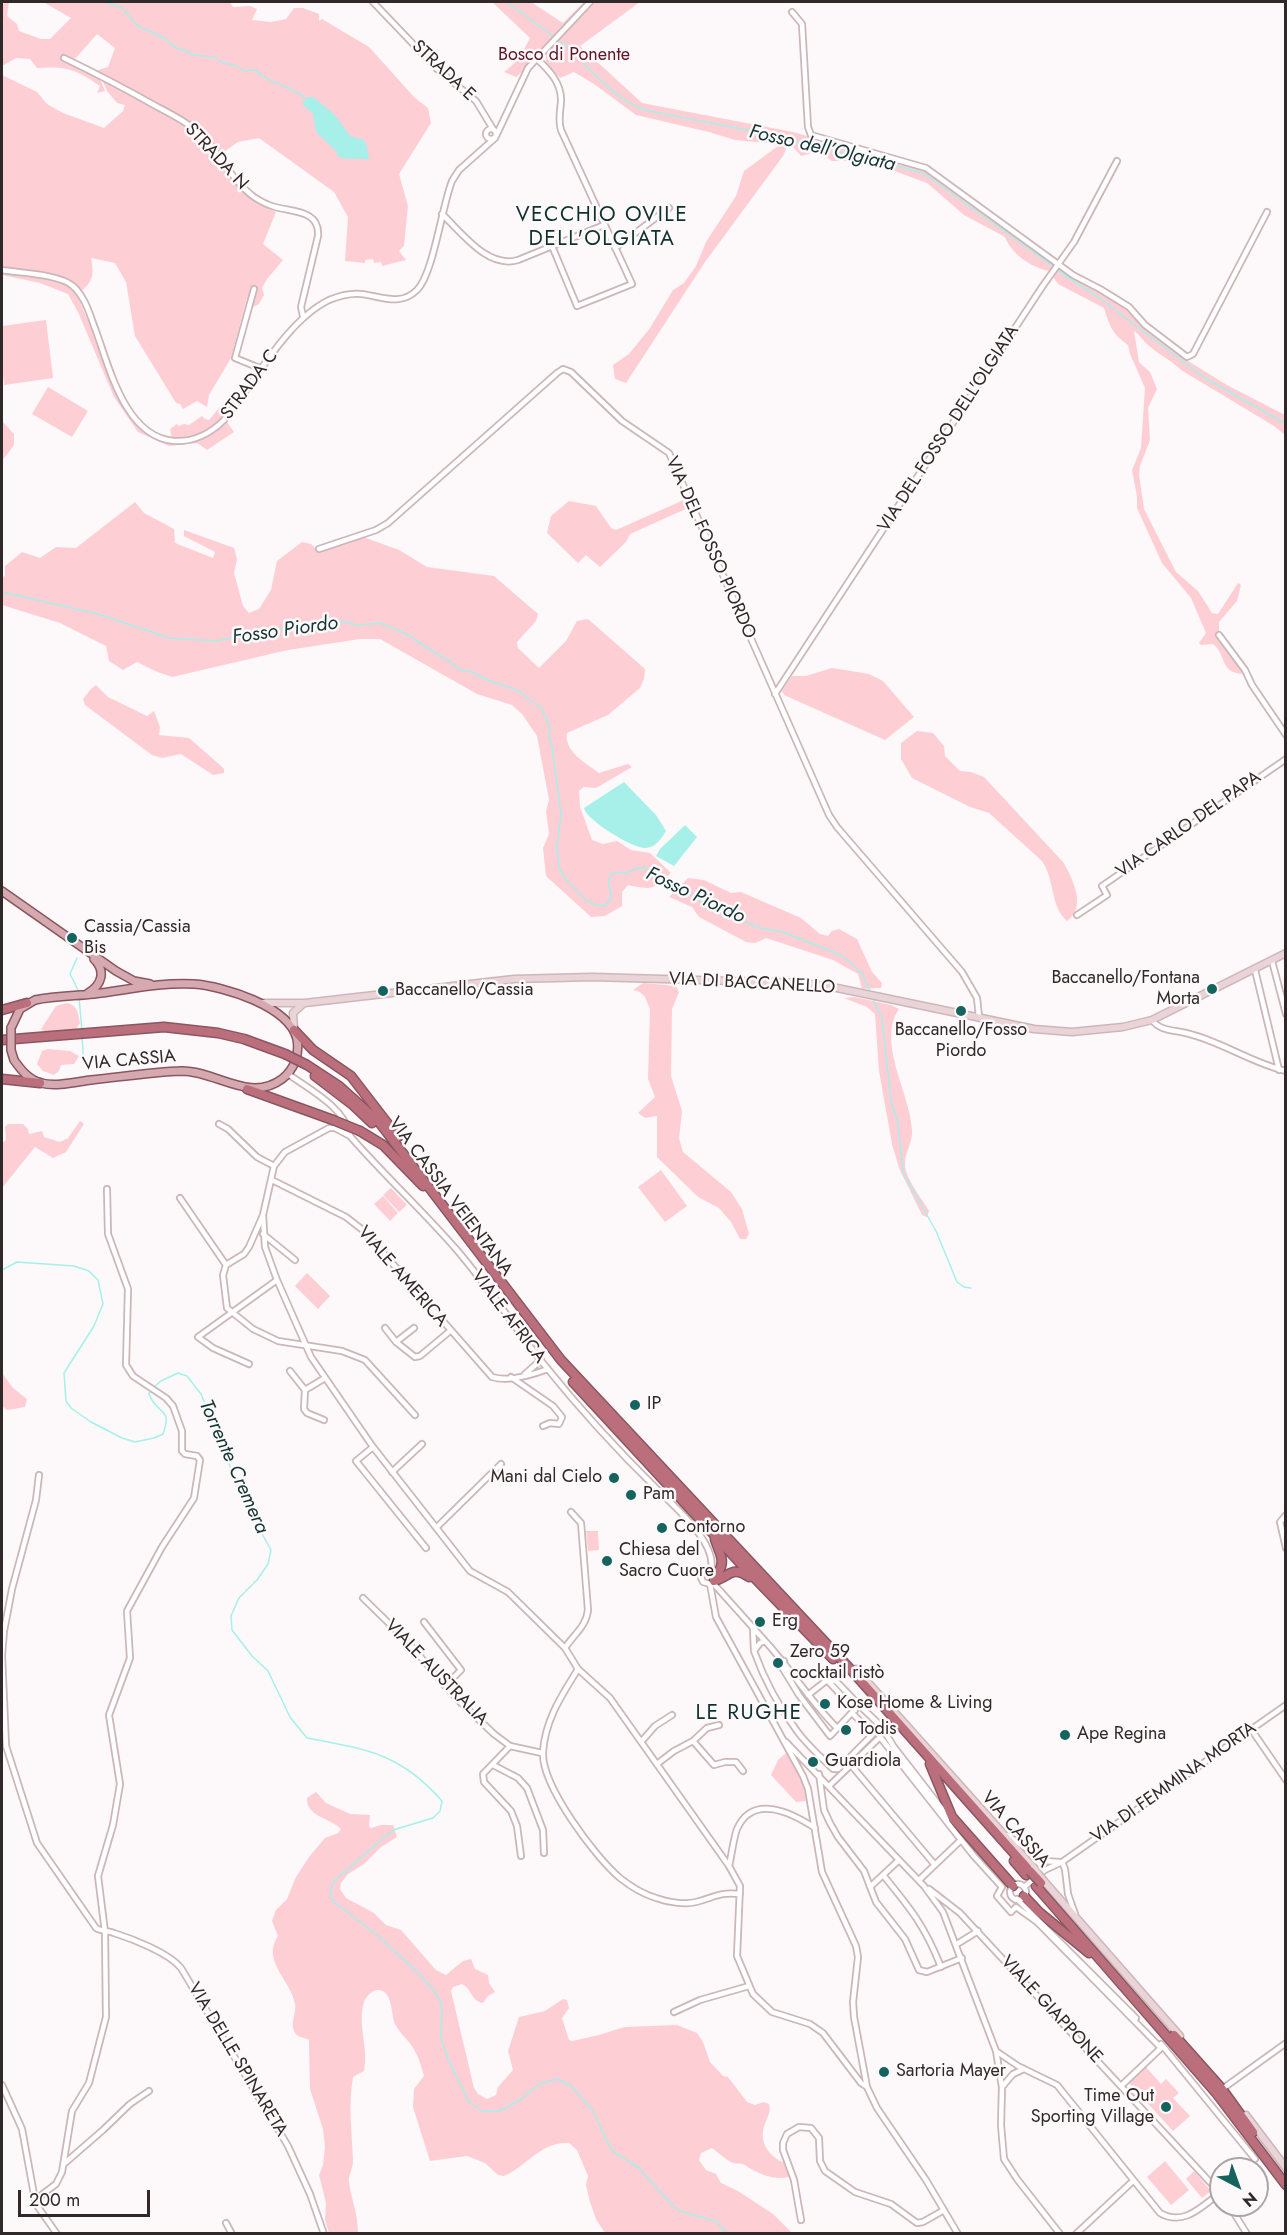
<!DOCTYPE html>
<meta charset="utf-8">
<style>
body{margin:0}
#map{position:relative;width:1287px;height:2235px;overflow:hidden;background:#fdf8f9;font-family:Jost,sans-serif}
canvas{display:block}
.frame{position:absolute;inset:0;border:3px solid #302829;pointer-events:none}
.north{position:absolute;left:1209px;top:2157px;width:60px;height:60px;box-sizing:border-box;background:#fdf8f9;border:2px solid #aba5a6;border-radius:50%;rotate:139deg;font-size:16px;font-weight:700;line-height:24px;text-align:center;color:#302829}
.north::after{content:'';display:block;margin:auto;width:21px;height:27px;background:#15635e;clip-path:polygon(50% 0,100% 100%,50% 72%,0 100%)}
.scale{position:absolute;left:18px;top:2190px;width:132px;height:27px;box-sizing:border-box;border:3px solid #302829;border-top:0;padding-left:8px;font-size:18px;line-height:21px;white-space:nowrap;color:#302829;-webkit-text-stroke:4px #fdf8f9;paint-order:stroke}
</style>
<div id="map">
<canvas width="1287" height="2235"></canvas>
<div class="frame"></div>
<div class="north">N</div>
<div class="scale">200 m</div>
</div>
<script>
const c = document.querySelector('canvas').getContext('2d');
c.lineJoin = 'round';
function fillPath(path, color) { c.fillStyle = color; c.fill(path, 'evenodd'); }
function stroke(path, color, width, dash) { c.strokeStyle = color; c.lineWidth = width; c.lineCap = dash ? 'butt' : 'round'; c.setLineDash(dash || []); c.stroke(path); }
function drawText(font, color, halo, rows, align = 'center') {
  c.font = font + ' Jost,sans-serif'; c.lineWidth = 5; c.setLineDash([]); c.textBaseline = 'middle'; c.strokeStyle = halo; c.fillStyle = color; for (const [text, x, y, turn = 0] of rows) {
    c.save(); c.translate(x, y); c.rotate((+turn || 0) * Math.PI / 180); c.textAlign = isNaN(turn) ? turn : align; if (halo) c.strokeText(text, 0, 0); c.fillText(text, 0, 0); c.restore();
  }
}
const green = new Path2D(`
 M2,2H9L7,16L17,24L19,31L41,39H50L71,18L43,2H230L233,7L250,6L257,9L252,20L271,22L286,19L294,8H303L319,14V21L322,19L369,47L415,98L428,108L431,123L399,174L408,206L404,246L399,251L406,260L382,266L381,262L374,263L373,259L365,260V263L345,261L348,217L334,192L259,138L238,142L218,156C233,183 247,200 276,212L263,244L283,260L267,279L262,288L264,295L259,304L253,307L247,298L231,358L209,395L207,407L197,401L183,409L180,404L176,403L135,336L126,282L115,263L91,258C95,278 92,282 77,295L127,413C131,418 134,424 139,428C164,454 205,444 227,422L234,432L207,450L197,443L169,446L138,432L114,397L78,312L68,294L40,283L2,275V75L37,92L47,104L63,113L104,128L123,111L125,105L117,103L107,91L98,70L108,67L115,48L97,34L75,59L63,55L62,60L100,79L105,91L97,93L100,86C76,69 66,66 37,68L30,59L16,58L2,66Z
 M492,2H531L563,23L584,2H640L580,46L642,103L793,132L925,169L1074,279L1114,300L1188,361L1227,385L1285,415V435L1274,426L1181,370C1171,360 1159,355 1148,345C1143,341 1140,335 1134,331L1139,362L1150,372L1157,389L1148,408L1150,440L1140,466L1139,475L1144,509L1176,572L1198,591L1212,613L1218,614L1238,583L1241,585L1237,601L1219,622V635L1240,663L1242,674C1219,672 1227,655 1213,644L1201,645L1199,643L1206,633L1191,598L1162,563L1137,508V496L1132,470L1141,448L1145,388L1130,354L1128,345C1113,335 1109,325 1104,308L1058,284L1049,271C1031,267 1012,255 1005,237L964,215L927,183L889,169L873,168L855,161H832L819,151L801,156L793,147H787L783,156L705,262L626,383L615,379L613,365L629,354L650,328L673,290L684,283L696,266L706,242L736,196L744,171L778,146L767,143L735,140L709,132L636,115L594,84L574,72L560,78L546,63V52L516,77L504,72L517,61L496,54L507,51L522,53L530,38Z
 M46,320L53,378L4,385L2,362V326Z
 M48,387L88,411L72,437L32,414Z
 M223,403L231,407C212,431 202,436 172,438L170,429L177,424L179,426L184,424L189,425L202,416L205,419L209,420Z
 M2,421L14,434V445L2,461Z
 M686,499L690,507L630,534L626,542L600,567L586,555L578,563L547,533L551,516L569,501L596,506L611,528L616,530Z
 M135,502L144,513L174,529L175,543L213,558L215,552L184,536V530L234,548L237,559L234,573L243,606L249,613L259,609L271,590L277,561L302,542L311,544L319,552L363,537L399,550L427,567L494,576L538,614L536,621L517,642L518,648L539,668L566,641L577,621L588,619L645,669L644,679L640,688L608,715L567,733C564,752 586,763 599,773L628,764L632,767L596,788L584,787L579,791L580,807L592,840L603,844L617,841L631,850L650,853L671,873C653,890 653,890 628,885L622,892V906L605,916L591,917L546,876L543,848L549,834L546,811L549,800L537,736L522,714L512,705L477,694L380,639H360L288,650L172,677L155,671L137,662L123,670L109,661L106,646L60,623L2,605V577L5,576V566L22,552L40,558L56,547L76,548Z
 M832,668L869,674L883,681L914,717L885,740L784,695L782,691L792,676H806Z
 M96,685L108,697L147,716L154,711L160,727L159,735L189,738L220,765L224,769V773L213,775L181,754L162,758L152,755L85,705L83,699L91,689Z
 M917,731L933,733L944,746L945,756L960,771L971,772L984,777L1063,862C1073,879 1087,907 1067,921C1050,906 1055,880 1042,861L989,813L970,807L912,778L901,759V743Z
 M688,878L704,880L731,893L741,892L801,918L820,934L828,936L832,931L839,929L857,939L872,972L882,983L881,988L862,989L858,974L833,960L766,938L755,943L746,942L699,917L692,907L669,897Z
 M643,983L676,986L679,992L672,1009L671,1076L682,1111L679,1138L683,1152L731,1192L742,1209L749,1234L746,1239H740L731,1222L719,1208L698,1197L657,1157V1116L645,1118L638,1113L655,1097L648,1079L650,1009L645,997L640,992L633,990Z
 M855,997L891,1005L899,1009C876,1042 911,1095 912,1130C913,1146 902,1153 906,1171C910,1184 922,1199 929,1211L927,1217L922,1215L899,1168L892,1144L879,1071L875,1014L867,1007L844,998Z
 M67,1003C78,1006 78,1012 80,1023L74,1032L46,1033L41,1029L56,1006Z
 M48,1049L70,1051L79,1056L74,1064L61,1065L59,1071L54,1075L43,1071L37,1064L42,1051Z
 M80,1121L84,1124L66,1152L53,1158L35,1147L2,1188V1143L6,1140L5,1127L8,1124H23L28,1129L29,1134L42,1131L44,1137L60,1142L68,1138Z
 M661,1170L687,1206L665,1222L638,1187Z
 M391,1188L407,1205L399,1212L383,1195Z
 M383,1196L398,1213L390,1221L374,1204Z
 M307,1273L330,1296L318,1309L295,1286Z
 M2,1373L13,1388L27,1399L25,1407L7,1410L2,1406Z
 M598,1531L599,1550L588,1551L586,1531Z
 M787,1752L804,1785L806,1801L796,1802L771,1775L778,1760Z
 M316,1792L326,1803L350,1814L370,1815L369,1826L371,1828L381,1825H393L397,1837L381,1847L364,1864L348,1874L341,1883L340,1889L346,1898L374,1913L386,1925L401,1930L436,1970L446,1975L463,1961L471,1959L475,1969L488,1975L489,1983L495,1992L488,1996L483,2003C471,2001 472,1989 462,1984L453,1987L451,1991L474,2088L478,2094L487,2099L496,2095L498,2087L513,2070L508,2051L519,2017L545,2011L563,1999L567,2000L569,2008L562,2018L569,2040L572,2041L599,2035L624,2027L677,2025L697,2033L703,2042L710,2062L723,2076L728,2077L747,2102L755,2105L764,2102L769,2104C772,2114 764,2121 763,2131C761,2148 773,2158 786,2164L789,2171V2177C774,2181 756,2173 745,2165C740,2162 736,2165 731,2162C725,2159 718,2152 712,2148L701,2153L699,2160L706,2170L716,2174L721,2183L738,2191L773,2214L792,2233H605L596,2219L590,2202L586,2185L588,2176L577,2150L569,2143C541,2141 527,2166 504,2176L498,2175L485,2163L467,2156L430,2161L413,2107L414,2089L424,2076C421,2065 418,2055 412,2046C407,2039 399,2032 395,2024C391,2014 393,1989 377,1990C371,1991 366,1997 364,2002C357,2025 369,2048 364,2071L353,2077C348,2105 352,2132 353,2161C353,2169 348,2175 349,2183C352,2201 358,2215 358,2233H329L325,2220L326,2203L319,2175L323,2165L325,2147L323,2129L310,2089L309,2040C304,2037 297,2038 294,2031C290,2021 297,2013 295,2004C291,1980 261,1961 278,1936L272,1921L276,1910L287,1899L296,1877L309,1857L325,1838L338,1833L341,1829C331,1818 306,1817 307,1798Z
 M1146,2067L1161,2084L1166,2079L1179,2093L1173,2098L1190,2116L1173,2131L1129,2083Z
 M1165,2161L1189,2190L1171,2205L1147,2177Z
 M1194,2171L1211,2191L1202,2198L1186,2179Z`);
const water = new Path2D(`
 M308,97H313L334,114L350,136L364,140L367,147L369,160C358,157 352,161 339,157L335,150L316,132L313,114L302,104Z
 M624,782L656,815L666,831C661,839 655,848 645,848C632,848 586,820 584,808Z
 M685,825L697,837L674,866L656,856L660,849Z`);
const stream = new Path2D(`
 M104,2L121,7L138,26L166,39L174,47L186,51L193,55L214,57L223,63L235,65L244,71L256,70C268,84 294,86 306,99
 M507,2L554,37
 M558,40C587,63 610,97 644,110L763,133L923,173L1054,267
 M1057,270L1098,297L1205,378L1286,424
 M2,592L98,614L169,638L215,641L317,623L343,622L358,625L380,623L409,635L415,640L452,663L460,670L472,672L487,680L517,690L542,709L550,728L549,736L552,746L561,814L557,847L559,868L567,881L587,901L596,905L605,906L611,898C611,887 604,881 613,873H627L637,868H644L668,878L710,908L719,910L760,928L783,932L841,955L861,972L870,991
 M77,958L70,974L79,992
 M79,997L82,1031
 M873,999L882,1018L891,1101L898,1123L903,1173L936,1231L957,1282L964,1287L971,1288
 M82,1036L84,1065
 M2,1270L17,1262L74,1266L89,1271L98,1280L103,1304L94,1326L64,1373L66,1401L71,1408L91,1422L122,1438L135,1442L154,1438L163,1434C173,1406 157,1416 149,1394L151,1391
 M154,1387L161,1381L178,1373L187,1376L201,1394L243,1499L271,1550L268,1564L257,1580L239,1598L231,1616L232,1630L252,1656L268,1671L290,1717L307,1738C366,1749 400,1753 442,1801L440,1811L433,1818L393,1830L334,1881L330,1893L333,1901L372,1931L420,1974L438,1996L442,2007L441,2038L448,2059L469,2102L482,2111H500L523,2098L539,2084L557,2079L570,2085L593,2111L612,2151L639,2168L669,2202L679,2211L716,2221L727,2234`);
const street = new Path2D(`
 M373,2L437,69L476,101L493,129
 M792,12L802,24L808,127L811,135L926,168L1073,275L1100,289L1129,307L1145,325L1187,357L1193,354L1267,212
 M64,58C95,73 124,88 154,105C169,113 184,120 197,131C218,150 231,180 254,197C260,201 268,205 275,207C293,212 320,210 318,236L301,307L303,316
 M536,58C549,70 562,83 561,102C560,112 558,121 561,130L632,284L577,306L552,246
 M486 134a5 5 0 1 1 10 0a5 5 0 1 1-10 0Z
 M496,136L528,68L590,2
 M442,214C462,233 488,269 518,260L604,225
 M615,248L669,208
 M2,270C20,273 59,274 73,286C86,298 90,316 96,331C110,370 126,437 174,441C194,442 210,434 224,420C254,383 286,321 329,300C339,296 350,293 361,294C380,296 400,307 417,290C433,275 442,206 452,181L459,170L495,138
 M254,289L235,358L262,369
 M319,549L376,530L388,523L557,373L563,369L571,372L622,421L669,453L829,815L837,827L962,972L977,998L979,1017
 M1219,635L1245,670L1252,685L1286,735
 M775,694L1042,287L1074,242L1117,161
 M1077,915L1107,895L1102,886L1286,759
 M1272,961L1286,1014
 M1255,970L1279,1070
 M1152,1020C1160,1031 1174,1030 1186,1033C1221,1041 1251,1063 1286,1071
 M288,1074C309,1089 346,1108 350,1136C384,1175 422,1210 456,1249C487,1285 513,1325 542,1362C578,1407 616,1449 658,1490C676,1508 717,1543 711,1570L713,1572
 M219,1124L228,1129L257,1157L274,1166
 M350,1136L335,1128H329L285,1152L274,1166L263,1215L249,1247L244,1254L226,1265L223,1275L227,1308L253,1329L278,1341L342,1351L365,1360L415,1415
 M272,1180L346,1217L364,1231L492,1377C508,1382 532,1375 548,1369
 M180,1198L226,1265
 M263,1215L265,1247L277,1280L311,1357L373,1447L470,1571L508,1592L565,1648L578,1669L610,1698L729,1866L740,1886L737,1956L753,1994L772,2012L810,2024L823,2033L861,2083L867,2087
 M263,1234L295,1260
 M385,1328L396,1342L415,1357L420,1356L450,1331
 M396,1342L414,1328
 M249,1364L213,1348L198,1337L277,1280
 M290,1371L305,1390L304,1409L307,1413L324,1420
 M525,1374L541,1360
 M511,1377L553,1406L562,1417L559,1424L550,1423L543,1426
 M305,1390L325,1378
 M373,1447L356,1461L426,1548
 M392,1472L422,1444
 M39,1475L36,1500L12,1589L4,1631L2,1655L6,1746L37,1843L96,1928C102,1932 107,1930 114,1933C133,1939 169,1953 181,1968L288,2146L310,2194L324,2234
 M1286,1515L1280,1522L1286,1548
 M437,1527L501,1464
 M711,1570L704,1572L701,1578L703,1582L710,1584L716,1617L803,1776L808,1789L822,1872L856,1946L858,1957L853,2002L854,2017L867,2087L877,2108L926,2180L958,2234
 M713,1583L765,1641
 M363,1598L405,1639L457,1699L494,1734L510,1746L542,1753
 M424,1622L461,1670L445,1686
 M753,1627L754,1651
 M565,1648C574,1634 586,1627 588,1610L581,1523L571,1512
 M784,1661L780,1664L799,1695L830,1736L859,1705L881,1726L838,1769H833C821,1757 807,1745 797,1731C779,1707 764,1679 754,1651L760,1643L765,1641C791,1669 810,1701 837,1728
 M578,1669C562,1695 545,1720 543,1752C541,1785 595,1857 620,1878C630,1886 643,1894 656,1898C667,1902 685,1905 696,1902C716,1897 718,1892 740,1894
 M827,1680L855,1710
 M808,1695L827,1680L836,1681L859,1705
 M852,1713L873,1734
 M881,1726L894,1747L949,1818
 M1251,1729L1286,1780
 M693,1741L714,1765L725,1762H736L743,1771
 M641,1742L655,1726L672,1715
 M786,1742L924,1886L943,1912L996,2051L1002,2087L1001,2125L1004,2159L1017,2179L1060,2234
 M510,1746L483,1774L484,1782L511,1811L517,1826L521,1856
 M657,1764L674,1751L693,1741L707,1728L719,1725
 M493,1765L518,1778L527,1788L543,1830L544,1853
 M851,1765L935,1865
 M819,1774L824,1810L830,1823L838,1837L864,1871L876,1902L905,1939L919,1970L927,1972L962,1958
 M829,1786L880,1737L973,1855L1002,1887L997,1896L1011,1912L1016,1907L1037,1922L1161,2048L1121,2086
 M1007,1835L1044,1861L1060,1862
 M1062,1862L1065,1869L1068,1894L1075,1914
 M729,1866C732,1854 733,1840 737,1829C753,1793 792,1813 815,1828
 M883,1875C910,1908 925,1926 941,1967
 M919,1880L961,1840
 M1010 1892a8 8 0 1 1 16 0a8 8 0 1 1-16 0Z
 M870,1887L899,1860
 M1024,1887L1045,1870L1062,1862L1286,1705
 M929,1889L960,1913L1221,2194
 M1017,1899L1136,2018
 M957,1944L978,1931
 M674,2012L700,2000L749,1986
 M1161,2044L1255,2159
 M996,2051L1018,2066L1057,2085L1160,2213C1184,2227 1202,2206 1220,2193
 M2,2085L22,2129L35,2200
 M1002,2087L1013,2074L1024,2069
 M1225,2087L1286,2043
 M65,2163L103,2130L130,2104L149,2091
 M1229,2205L1247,2234
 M801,2220L794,2180L783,2150V2143L787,2134L799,2127L811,2128L819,2138L820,2161L825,2171L855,2192L891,2204L917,2223L923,2222L944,2210
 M226,2223L232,2234
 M57,2234L38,2207L35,2200L56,2184L62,2172L72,2111L89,2083L106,2017L105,1932L98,1876L113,1825L120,1784L109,1715L130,1658L127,1611L162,1547L194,1498L200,1460L197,1456L185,1454L182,1451V1431L173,1406L166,1398L133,1376L126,1365L128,1289L108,1234L107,1189
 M1076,2234L1133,2181`);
const secondary = new Path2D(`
 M260,1003H305L514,979L592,977L804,983L837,988L1034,1029L1072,1032L1123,1027L1152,1020L1286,953
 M294,1029L293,1013L304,1003
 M856,1669L1034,1868
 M1044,1881L1180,2036
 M1246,2115L1286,2168`);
const primary = new Path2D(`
 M2,891L116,971L134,981L150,984
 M88,993C102,985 106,971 94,959
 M11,1028L20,1009L35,1000C54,996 74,996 94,994C127,990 161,982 194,984C223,986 289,1006 297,1039C300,1054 294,1070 282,1079C250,1103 216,1071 182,1071C151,1072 121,1077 91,1080C76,1082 56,1087 41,1083C29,1080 21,1070 14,1060`);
const highway = new Path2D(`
 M2,1010L27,1003
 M294,1030L313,1050L351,1076L398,1137
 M2,1040L164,1027L218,1033L244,1039L285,1054
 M307,1065L339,1086L379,1122L561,1360L853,1672L1030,1871
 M315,1076L353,1105L372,1123
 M2,1079L40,1083
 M247,1089L333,1120
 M360,1131L383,1145L423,1186
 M573,1382L743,1566L833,1659
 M714,1573L719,1571C726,1560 718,1550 715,1539
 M714,1581C730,1577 731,1565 749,1577
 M930,1764L952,1817L1013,1886
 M1014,1861L1026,1875
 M1036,1886L1217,2094L1286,2185
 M1024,1896L1039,1912L1089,1953
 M1174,2035L1222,2089L1253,2132`);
const secondaryBridge = new Path2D(`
 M1034,1868L1044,1881`);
const primaryBridge = new Path2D(`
 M11,1028V1050L14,1060`);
const highwayBridge = new Path2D(`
 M285,1054L307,1065
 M333,1120L360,1131
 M1030,1871L1041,1883`);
const markers = [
 [72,938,6,"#15635e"],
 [1212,989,6,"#15635e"],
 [383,991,6,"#15635e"],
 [961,1011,6,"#15635e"],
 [635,1405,6,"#15635e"],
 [614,1478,6,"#15635e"],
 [631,1495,6,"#15635e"],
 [662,1528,6,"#15635e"],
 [607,1561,6,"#15635e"],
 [760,1622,6,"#15635e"],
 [778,1663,6,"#15635e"],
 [825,1704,6,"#15635e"],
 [846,1730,6,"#15635e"],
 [1065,1735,6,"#15635e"],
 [813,1762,6,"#15635e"],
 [884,2072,6,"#15635e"],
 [1166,2107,6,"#15635e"]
];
const parkNames = [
 ["Bosco di Ponente",564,56]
];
const streetNames = [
 ["STRADA E",443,71,43],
 ["STRADA N",216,157,47],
 ["STRADA C",250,385,-53],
 ["VIA DEL FOSSO DELL'OLGIATA",949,429,-57],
 ["VIA DEL FOSSO PIORDO",710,548,66],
 ["VIA CARLO DEL PAPA",1189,825,-35],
 ["VIA DI BACCANELLO",752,984,3],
 ["VIA CASSIA",129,1061,-5],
 ["VIA CASSIA VEIENTANA",450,1197,53],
 ["VIALE AMERICA",402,1277,49],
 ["VIALE AFRICA",508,1317,53],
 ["VIALE AUSTRALIA",436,1673,46],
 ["VIA DI FEMMINA MORTA",1174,1783,-35],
 ["VIA CASSIA",1015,1830,49],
 ["VIALE GIAPPONE",1051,2010,47],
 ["VIA DELLE SPINARETA",237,2060,59]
];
const poiNames = [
 ["Cassia/Cassia",84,928],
 ["Bis",84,949],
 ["Baccanello/Fontana",1200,979,"right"],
 ["Morta",1200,1000,"right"],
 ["Baccanello/Cassia",395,991],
 ["Baccanello/Fosso",961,1031,"center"],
 ["Piordo",961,1052,"center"],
 ["IP",647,1405],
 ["Mani dal Cielo",602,1478,"right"],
 ["Pam",643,1495],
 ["Contorno",674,1528],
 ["Chiesa del",619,1551],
 ["Sacro Cuore",619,1572],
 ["Erg",772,1622],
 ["Zero 59",790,1653],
 ["cocktail ristò",790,1674],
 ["Kose Home & Living",837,1704],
 ["Todis",858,1730],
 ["Ape Regina",1077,1735],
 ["Guardiola",825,1762],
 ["Sartoria Mayer",896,2072],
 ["Time Out",1154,2097,"right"],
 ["Sporting Village",1154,2118,"right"]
];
const waterNames = [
 ["Fosso dell’Olgiata",822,149,13],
 ["Fosso Piordo",285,631,-8],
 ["Fosso Piordo",695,896,25],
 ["Torrente Cremera",233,1467,66]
];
const quarterNames = [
 ["VECCHIO OVILE",602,216],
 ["DELL'OLGIATA",602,240],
 ["LE RUGHE",749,1714]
];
fillPath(green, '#feced5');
fillPath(water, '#a6f0e9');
stroke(stream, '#a6f0e9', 1.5);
stroke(street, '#cbb7b9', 8);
stroke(secondary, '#cbb7b9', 9);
stroke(primary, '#8a5660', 10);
stroke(highway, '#8a5660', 11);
stroke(street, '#fff', 4.5);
stroke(secondary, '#ebd4d8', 6);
stroke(primary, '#d6a9b1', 7);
stroke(highway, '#bb6f7d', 8);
stroke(secondaryBridge, '#cbb7b9', 9, []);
stroke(primaryBridge, '#8a5660', 10, []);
stroke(highwayBridge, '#8a5660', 11, []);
stroke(secondaryBridge, '#ebd4d8', 6);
stroke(primaryBridge, '#d6a9b1', 7);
stroke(highwayBridge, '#bb6f7d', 8);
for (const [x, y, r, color] of markers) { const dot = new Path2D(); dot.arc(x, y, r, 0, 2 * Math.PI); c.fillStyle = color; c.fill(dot); stroke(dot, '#fdf8f9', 2); }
drawText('18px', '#5e162a', '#fdf8f9', parkNames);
drawText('18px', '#302829', '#fdf8f9', streetNames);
drawText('18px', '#302829', '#fdf8f9', poiNames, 'left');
drawText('italic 20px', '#123634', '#fdf8f9', waterNames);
c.letterSpacing = '1.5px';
drawText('21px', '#0e312e', '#fdf8f9', quarterNames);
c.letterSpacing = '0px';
</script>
